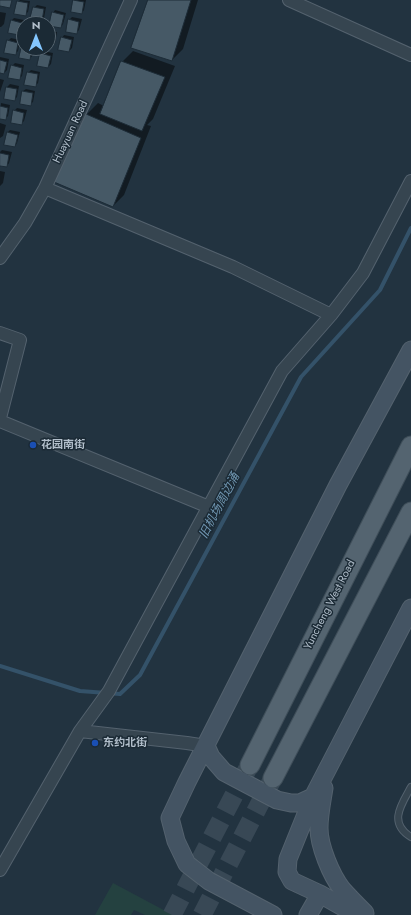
<!DOCTYPE html>
<meta charset="utf-8">
<style>
body{margin:0}
#map{position:relative;width:411px;height:915px;overflow:hidden;background:#223340;font-family:Jost,sans-serif}
canvas{display:block}
.north{position:absolute;left:16px;top:16px;width:40px;height:40px;box-sizing:border-box;background:#1b2a35;border:1px solid #576671;border-radius:50%;rotate:0deg;font-size:11px;font-weight:700;line-height:16px;text-align:center;color:#b2bfcb}
.north::after{content:'';display:block;margin:auto;width:14px;height:18px;background:#83c6ff;clip-path:polygon(50% 0,100% 100%,50% 72%,0 100%)}
</style>
<div id="map">
<canvas width="411" height="915"></canvas>
<div class="north">N</div>
</div>
<script>
const c = document.querySelector('canvas').getContext('2d');
c.lineJoin = 'round';
function fillPath(path, color) { c.fillStyle = color; c.fill(path, 'evenodd'); }
function stroke(path, color, width, dash) { c.strokeStyle = color; c.lineWidth = width; c.lineCap = dash ? 'butt' : 'round'; c.setLineDash(dash || []); c.stroke(path); }
function drawText(font, color, halo, rows, align = 'center') {
  c.font = font + ' Jost,"Noto Sans SC",sans-serif'; c.lineWidth = 3; c.setLineDash([]); c.textBaseline = 'middle'; c.strokeStyle = halo; c.fillStyle = color; for (const [text, x, y, turn = 0] of rows) {
    c.save(); c.translate(x, y); c.rotate((+turn || 0) * Math.PI / 180); c.textAlign = isNaN(turn) ? turn : align; if (halo) c.strokeText(text, 0, 0); c.fillText(text, 0, 0); c.restore();
  }
}
const green = new Path2D(`
 M113,883L173,915H145L134,910L131,915H95Z`);
const shadow = new Path2D(`
 M20,0L30,1L28,12L25,14L18,2Z
 M74,0H86L84,10L82,13L72,11Z
 M149,0H198L183,49L172,60Z
 M37,5L46,7L44,18L41,20L34,8Z
 M55,10L66,13L63,24L61,27L53,13Z
 M0,12L6,13L4,24L1,27H0Z
 M72,17L82,19L79,30L76,33L69,20Z
 M14,18L24,20L22,31L19,34L11,21Z
 M48,31L57,32L55,43L52,46L48,45Z
 M64,35L74,37L72,48L69,51L62,38Z
 M11,38L20,40L18,51L15,54L8,41Z
 M24,44V48H34L32,56L30,59L22,46Z
 M43,51L53,53L51,64L48,67L41,54Z
 M133,51L175,66L153,119L147,125L151,126L124,195L113,206L86,115L98,103L104,106L122,62Z
 M0,57L9,59L7,70L4,73L0,72Z
 M15,63L24,65L22,76L19,79L12,66Z
 M31,70L40,72L38,83L35,86L28,73Z
 M0,79L4,80L0,92Z
 M10,84L19,86L17,97L14,100L5,98L7,87Z
 M26,89L35,91L33,102L30,104L23,91Z
 M1,103L10,105L8,116L5,119L0,118Z
 M17,108L27,110L24,121L21,124L14,111Z
 M0,123L6,125L3,136L0,138Z
 M10,130L20,132L17,143L15,146L7,133Z
 M2,150L12,152L9,163L7,166L0,165V152Z
 M0,171L5,172L3,183L0,186Z`);
const stream = new Path2D(`
 M0,666L80,691L120,694L140,675L301,377L380,290L411,228`);
const building = new Path2D(`
 M0,0H12L10,8L0,6Z
 M73,0L84,2L82,14L71,12Z
 M148,0H191L172,61L131,48Z
 M17,1L28,3L26,16L14,14Z
 M33,7L44,9L42,21L30,19Z
 M52,12L64,15L61,28L49,26Z
 M68,19L79,22L77,34L66,32Z
 M11,20L22,23L19,35L8,33Z
 M48,34L55,35L52,47L48,46Z
 M61,37L72,40L69,52L58,50Z
 M7,40L18,43L16,55L4,53Z
 M22,45L24,46V48H32L30,60L19,58Z
 M40,53L51,56L48,68L37,66Z
 M0,60L7,62L4,74L0,73Z
 M121,61L165,77L142,131L100,114Z
 M11,65L22,68L20,80L8,78Z
 M27,72L38,74L36,87L24,85Z
 M6,87L17,89L15,101L4,99Z
 M22,91L33,93L31,106L20,104Z
 M0,106L8,108L6,120L0,119Z
 M13,110L24,113L22,125L11,123Z
 M86,114L141,138L113,207L54,182Z
 M7,132L18,135L15,147L4,145Z
 M0,153L9,155L7,167L0,166Z`);
const primaryTunnel = new Path2D(`
 M172,915L249,766
 M202,915L273,778`);
const service = new Path2D(`
 M411,787C401,805 388,823 411,837`);
const minor = new Path2D(`
 M289,0L411,55
 M45,188L233,267L331,315
 M0,258L25,223L45,188L131,0
 M0,333L20,340L0,418
 M0,421L209,507
 M206,746L187,743L80,731L109,691L282,371L331,315L363,273L411,181
 M0,870L80,731`);
const secondary = new Path2D(`
 M206,746L211,757L224,772L277,800L291,803H300L313,797
 M324,788C322,801 319,815 319,828C319,846 331,875 342,889C349,897 357,905 365,913
 M273,915L209,881L187,864L176,841L170,818L187,782L338,485L411,350
 M308,915L320,894
 M357,915L320,894L292,881L287,872L288,859L313,797L411,608`);
const primary = new Path2D(`
 M250,765L411,446
 M273,778L411,512`);
const markers = [
 [33,445,4,"#1a4fb4"],
 [95,743,4,"#1a4fb4"]
];
const streetNames = [
 ["Huayuan Road",71,132,-65],
 ["Yuncheng West Road",330,605,-63]
];
const poiNames = [
 ["花园南街",41,445],
 ["东约北街",103,743]
];
const waterNames = [
 ["旧机场周边涌",220,506,-62]
];
fillPath(green, '#244140');
fillPath(shadow, '#0007');
stroke(stream, '#345269', 4);
fillPath(building, '#465966');
stroke(building, '#1d2c37', 1);
stroke(primaryTunnel, '#384855', 19, [19, 10]);
stroke(service, '#54626e', 8);
stroke(minor, '#54626e', 14);
stroke(secondary, '#54626e', 19);
stroke(primary, '#3f4e59', 21);
stroke(service, '#364550', 6);
stroke(minor, '#364550', 12);
stroke(secondary, '#445463', 17);
stroke(primary, '#546470', 19);
for (const [x, y, r, color] of markers) { const dot = new Path2D(); dot.arc(x, y, r, 0, 2 * Math.PI); c.fillStyle = color; c.fill(dot); stroke(dot, '#1b2a35', 1.5); }
drawText('11px', '#b2bfcb', '#1b2a35', streetNames);
drawText('bold 11px', '#b2bfcb', '#1b2a35', poiNames, 'left');
drawText('italic 12px', '#7096b1', '#1b2a35', waterNames);
</script>
